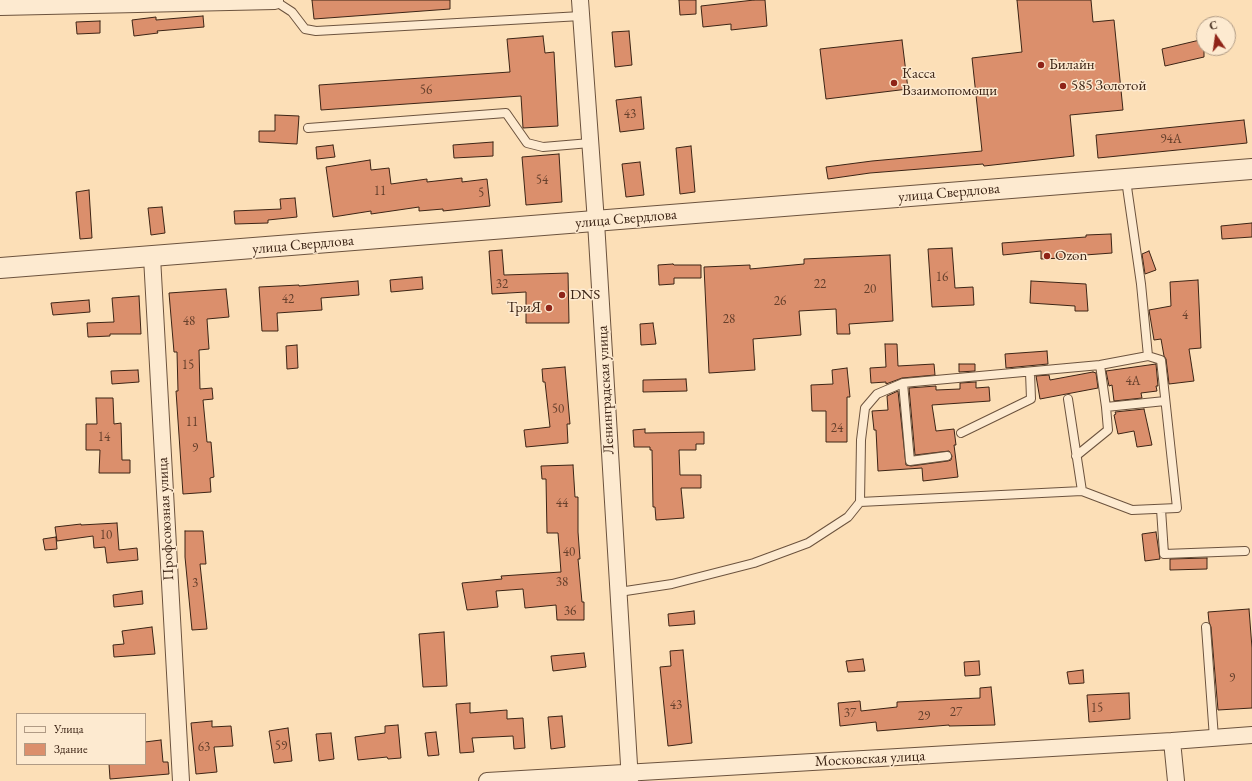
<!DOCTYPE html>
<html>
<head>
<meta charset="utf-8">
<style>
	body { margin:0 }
	#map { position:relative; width:1252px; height:781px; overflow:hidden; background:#fcdfb7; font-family:"EB Garamond",serif }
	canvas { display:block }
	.legend { position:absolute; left:16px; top:713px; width:130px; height:52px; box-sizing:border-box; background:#fdead0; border:1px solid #b09b85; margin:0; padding:5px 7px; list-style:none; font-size:12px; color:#3c2415 }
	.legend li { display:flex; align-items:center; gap:8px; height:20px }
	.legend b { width:20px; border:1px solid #b09b85 }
	.north { position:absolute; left:1196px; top:16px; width:40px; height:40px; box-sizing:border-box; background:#fdead0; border:1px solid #b09b85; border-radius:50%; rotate:347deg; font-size:11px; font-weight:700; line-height:16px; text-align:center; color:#3c2415 }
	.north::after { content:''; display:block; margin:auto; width:14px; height:18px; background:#8f2418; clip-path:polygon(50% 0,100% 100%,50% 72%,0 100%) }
</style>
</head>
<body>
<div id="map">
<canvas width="1252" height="781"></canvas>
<ul class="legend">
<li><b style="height:5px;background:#fdead0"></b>Улица</li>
<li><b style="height:11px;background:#db8f6c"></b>Здание</li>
</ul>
<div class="north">С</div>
</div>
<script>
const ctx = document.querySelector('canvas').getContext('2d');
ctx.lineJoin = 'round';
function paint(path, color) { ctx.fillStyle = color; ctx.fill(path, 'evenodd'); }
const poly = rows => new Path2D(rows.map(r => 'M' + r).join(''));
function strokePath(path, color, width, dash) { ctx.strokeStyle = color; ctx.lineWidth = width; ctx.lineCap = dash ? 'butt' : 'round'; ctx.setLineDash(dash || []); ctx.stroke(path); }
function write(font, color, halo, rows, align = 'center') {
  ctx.font = font + ' "EB Garamond",serif'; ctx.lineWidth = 3; ctx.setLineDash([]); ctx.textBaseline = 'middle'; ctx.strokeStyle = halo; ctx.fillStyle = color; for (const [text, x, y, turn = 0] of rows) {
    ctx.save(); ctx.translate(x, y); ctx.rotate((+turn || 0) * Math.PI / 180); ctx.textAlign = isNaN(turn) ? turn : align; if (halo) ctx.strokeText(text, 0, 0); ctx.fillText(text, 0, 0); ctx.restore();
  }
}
const building = poly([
	[312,0,450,0,450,9,314,19,312,0],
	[679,0,696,0,696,14,680,15,679,0],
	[754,0,765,0,767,26,731,30,731,24,703,27,701,6,754,0],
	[1017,0,1091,0,1093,22,1114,20,1123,110,1070,115,1074,156,984,166,983,164,870,173,828,179,826,167,872,161,982,151,972,58,1022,52,1017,0],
	[203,16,204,27,157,31,158,33,134,36,132,20,156,17,156,20,203,16],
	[100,21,100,33,77,34,76,22,100,21],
	[629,31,632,65,615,67,612,32,629,31],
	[543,36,545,53,554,52,558,126,523,128,521,96,321,110,319,85,510,72,507,39,543,36],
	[1204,39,1204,57,1165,66,1162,49,1204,39],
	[902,40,908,89,826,99,820,49,902,40],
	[641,97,644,129,620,132,616,100,641,97],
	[275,115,299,116,297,144,259,142,259,131,275,131,275,115],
	[1244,120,1247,143,1098,158,1096,135,1244,120],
	[493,142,493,156,454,158,453,145,493,142],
	[333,145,335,157,317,159,316,147,333,145],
	[691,146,695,192,680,194,676,148,691,146],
	[559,154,562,202,526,205,522,157,559,154],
	[370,160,371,170,389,168,391,184,427,179,427,182,462,178,462,182,487,179,490,206,443,211,443,209,419,211,419,207,371,214,371,211,333,217,326,167,370,160],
	[640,162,644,195,626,197,622,164,640,162],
	[89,190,92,238,80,239,76,192,89,190],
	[295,198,297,217,268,220,268,223,235,224,234,211,281,209,280,199,295,198],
	[162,207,165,233,151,235,148,208,162,207],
	[1252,223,1252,237,1222,239,1221,226,1252,223],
	[1111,234,1112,253,1085,255,1085,257,1041,259,1041,251,1003,255,1002,243,1086,237,1086,235,1111,234],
	[952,248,955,288,973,287,974,305,932,307,928,249,952,248],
	[502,250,504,275,568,273,569,323,526,323,526,292,492,294,489,251,502,250],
	[1149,251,1156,270,1145,274,1142,254,1149,251],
	[890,255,893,321,849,324,850,334,837,334,836,309,799,311,801,335,753,339,755,370,709,373,704,267,750,265,750,269,804,264,804,259,890,255],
	[673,264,674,265,701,265,701,278,674,278,674,284,659,285,658,265,673,264],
	[422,277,423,289,391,292,390,280,422,277],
	[1198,280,1201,348,1189,349,1194,381,1169,384,1166,359,1164,356,1161,339,1154,340,1149,310,1171,306,1170,282,1198,280],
	[358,281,359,295,321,298,322,310,277,313,278,331,262,331,259,287,299,285,299,286,358,281],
	[1031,281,1086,284,1088,311,1075,311,1075,306,1030,303,1031,281],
	[226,289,229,317,207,319,209,349,199,350,200,389,212,388,213,399,203,400,207,442,211,442,214,477,210,478,211,492,183,494,176,391,178,391,177,352,174,352,169,293,226,289],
	[139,296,141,334,110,334,110,336,88,337,87,323,114,322,112,298,139,296],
	[89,300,90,312,53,315,51,303,89,300],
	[653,323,656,344,641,345,640,324,653,323],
	[885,344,897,344,898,366,934,364,935,375,902,378,886,384,886,382,871,383,870,368,886,367,885,344],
	[297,345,298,368,287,369,286,346,297,345],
	[1047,351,1048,364,1006,368,1005,354,1047,351],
	[959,364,975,364,975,371,959,372,959,364],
	[1156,364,1158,386,1156,386,1157,391,1141,393,1142,398,1114,401,1112,385,1109,386,1106,371,1156,364],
	[565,367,570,424,567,424,568,443,526,447,524,430,550,427,545,382,543,382,542,369,565,367],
	[847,368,850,397,847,397,847,442,826,442,826,411,812,411,811,385,833,384,832,370,847,368],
	[138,370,139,382,112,384,111,371,138,370],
	[1093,372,1096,373,1098,388,1040,399,1036,376,1049,375,1050,380,1093,372],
	[686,379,687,391,643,392,643,380,686,379],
	[976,382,976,388,989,387,990,401,932,405,936,431,954,429,956,445,954,445,958,477,923,481,922,468,878,471,876,430,874,430,872,411,888,410,887,396,898,391,906,465,911,466,948,461,951,460,952,456,949,451,915,455,909,388,936,386,936,390,960,389,960,383,976,382],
	[96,398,113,398,114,424,121,423,122,460,130,460,130,473,99,473,100,450,86,450,86,424,97,424,96,398],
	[1144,409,1152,445,1137,447,1134,431,1118,434,1114,415,1116,414,1115,412,1144,409],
	[645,429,645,433,704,432,704,444,696,444,696,450,679,450,680,475,701,475,701,488,681,488,684,518,656,520,655,507,653,507,652,450,650,450,650,447,634,447,633,430,645,429],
	[573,465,575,497,578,497,578,532,580,559,578,559,582,602,584,602,584,620,557,620,556,605,525,608,523,589,496,591,498,607,467,610,462,583,502,579,501,576,561,572,558,533,547,533,546,479,542,479,541,466,573,465],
	[117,523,119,550,137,548,138,560,107,563,105,547,94,548,93,536,57,541,55,527,81,524,81,525,117,523],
	[185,531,203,531,206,564,200,564,207,629,192,630,185,557,185,531],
	[1156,532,1160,559,1145,561,1142,534,1156,532],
	[56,537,57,549,45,550,43,539,56,537],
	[1207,558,1207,569,1170,570,1170,559,1207,558],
	[142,591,143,604,114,607,113,595,142,591],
	[1249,609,1252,648,1252,708,1218,710,1211,627,1209,622,1208,612,1249,609],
	[694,611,695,624,669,626,668,614,694,611],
	[152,627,155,654,114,657,113,645,124,644,122,631,152,627],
	[444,632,447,686,423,687,419,634,444,632],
	[683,650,692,743,668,746,660,667,671,666,670,651,683,650],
	[584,653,586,667,553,671,551,656,584,653],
	[863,659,865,671,848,672,846,661,863,659],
	[979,661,980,675,965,676,964,662,979,661],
	[1083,670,1084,683,1069,684,1067,672,1083,670],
	[991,687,995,725,949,726,949,725,877,731,876,722,840,726,838,703,860,701,861,711,897,707,897,702,980,698,980,688,991,687],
	[1129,693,1130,719,1089,722,1087,695,1129,693],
	[470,703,470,713,507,710,507,719,523,718,525,748,514,749,513,736,472,738,474,752,460,753,456,704,470,703],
	[562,716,565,747,551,749,548,717,562,716],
	[212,721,212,727,231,726,233,746,214,747,217,772,196,774,191,723,212,721],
	[398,725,401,758,388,759,387,757,358,760,355,737,385,733,385,726,398,725],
	[288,728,292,761,274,763,269,731,288,728],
	[436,732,439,755,428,756,425,733,436,732],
	[331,733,334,759,319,761,316,734,331,733],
	[161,740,163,762,168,762,169,774,110,779,109,764,145,764,145,742,161,740]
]);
paint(building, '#db8f6c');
strokePath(building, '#3c2415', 1);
const service = poly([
	[275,1,292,12,305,29,316,31,581,16],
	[308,128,506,113,527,143,543,147,590,143],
	[903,383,910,461,947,456],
	[1068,399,1082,491],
	[1106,407,1165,401],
	[961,433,1031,399,1030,372],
	[1076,456,1108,430,1106,407,1100,365],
	[860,502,1082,491,1132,510,1177,508,1161,360,1148,356],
	[1161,509,1164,554,1245,551],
	[619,592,672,584,754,563,808,543,848,517,860,502,861,440,865,408,877,394,903,383,1100,365,1148,356,1141,284,1126,180],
	[1206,627,1214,738]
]);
const minor = poly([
	[580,0,596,222,630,781],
	[0,7,275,1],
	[152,257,181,781],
	[1172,741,1176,781],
	[487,781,1172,741,1252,735]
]);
const tertiary = poly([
	[0,268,1252,169]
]);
strokePath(service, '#6c533e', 10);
strokePath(minor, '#6c533e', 18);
strokePath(tertiary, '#6c533e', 22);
strokePath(service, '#fdead0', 8);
strokePath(minor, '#fdead0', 16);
strokePath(tertiary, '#fdead0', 20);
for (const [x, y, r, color] of [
	[1041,65,4,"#8f2418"],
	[894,83,4,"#8f2418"],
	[1063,86,4,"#8f2418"],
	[1047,256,4,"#8f2418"],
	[562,295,4,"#8f2418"],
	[549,308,4,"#8f2418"]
]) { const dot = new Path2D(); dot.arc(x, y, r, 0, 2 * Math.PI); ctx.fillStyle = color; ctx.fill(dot); strokePath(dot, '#fdead0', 1.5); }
write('13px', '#643f2b', null, [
	["56",426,90],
	["43",630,114],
	["94А",1171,139],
	["54",542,180],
	["11",380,191],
	["5",481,193],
	["16",942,277],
	["32",502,284],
	["22",820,284],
	["20",870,289],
	["42",288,299],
	["26",780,301],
	["4",1185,315],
	["28",729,319],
	["48",189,321],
	["15",188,365],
	["4А",1133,381],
	["50",558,409],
	["11",192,422],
	["24",837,428],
	["14",104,437],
	["9",195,448],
	["44",562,503],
	["10",106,535],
	["40",569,552],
	["38",562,582],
	["3",195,583],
	["36",570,611],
	["9",1232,678],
	["43",676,705],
	["15",1097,708],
	["27",956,712],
	["37",850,713],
	["29",924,716],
	["59",281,746],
	["63",204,747]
]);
write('15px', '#3c2415', '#fdead0', [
	["Билайн",1049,65],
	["Касса",902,74],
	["Взаимопомощи",902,91],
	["585 Золотой",1071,86],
	["Ozon",1055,256],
	["DNS",570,295],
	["ТриЯ",541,308,"right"]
], 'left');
write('15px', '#3c2415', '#fdead0', [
	["улица Свердлова",949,193,-5],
	["улица Свердлова",626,219,-5],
	["улица Свердлова",303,245,-5],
	["Ленинградская улица",606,390,-93],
	["Профсоюзная улица",166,519,-93],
	["Московская улица",870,759,-3]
]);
</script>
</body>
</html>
